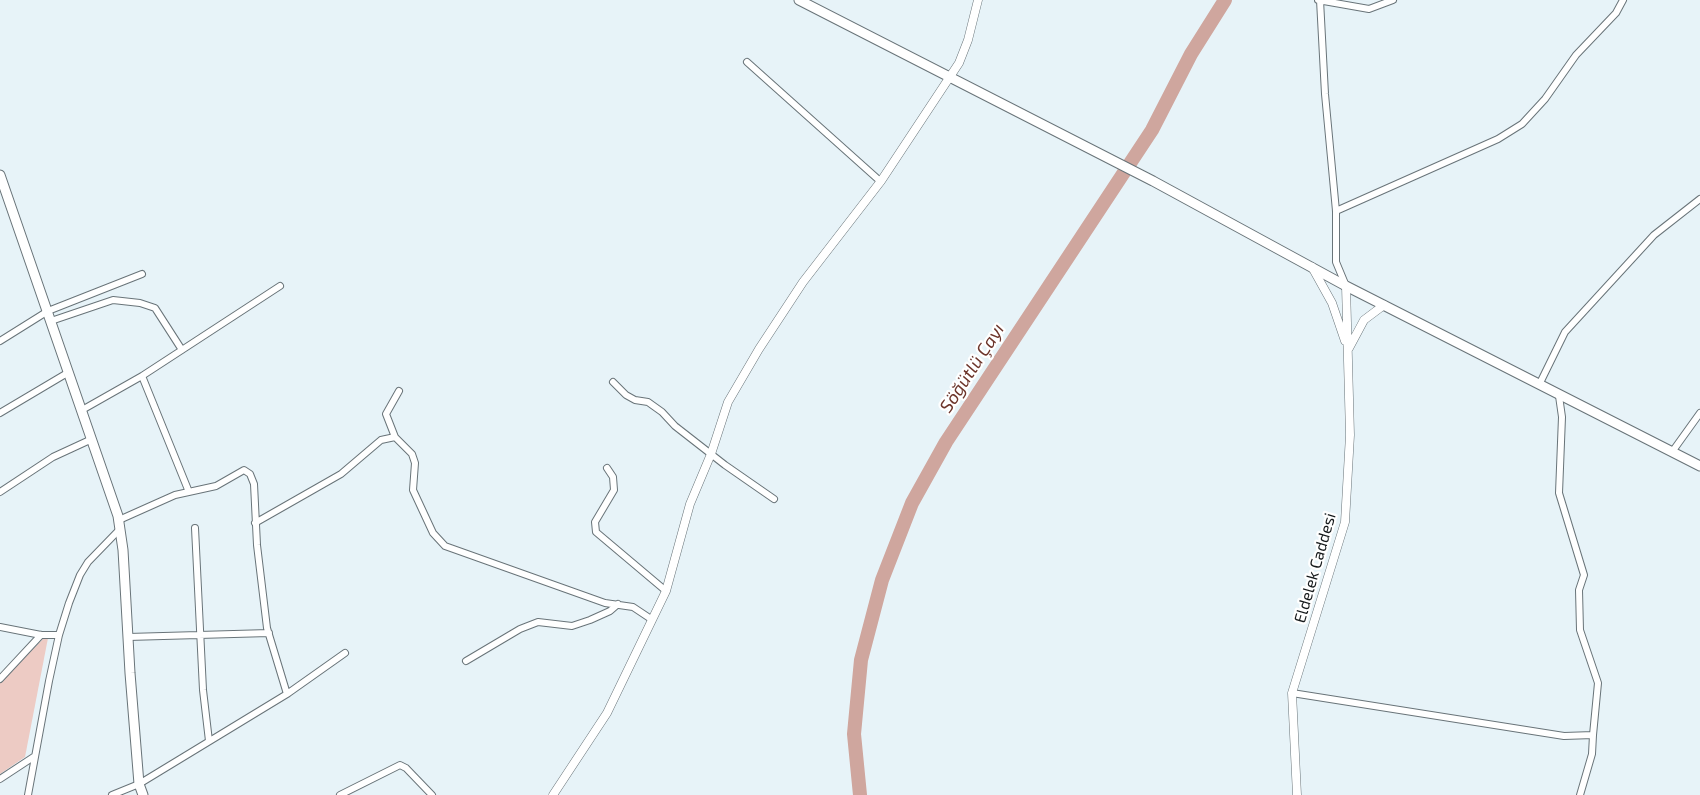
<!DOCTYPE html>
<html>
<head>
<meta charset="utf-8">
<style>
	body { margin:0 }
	canvas { display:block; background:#e7f3f8 }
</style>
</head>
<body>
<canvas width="1700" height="795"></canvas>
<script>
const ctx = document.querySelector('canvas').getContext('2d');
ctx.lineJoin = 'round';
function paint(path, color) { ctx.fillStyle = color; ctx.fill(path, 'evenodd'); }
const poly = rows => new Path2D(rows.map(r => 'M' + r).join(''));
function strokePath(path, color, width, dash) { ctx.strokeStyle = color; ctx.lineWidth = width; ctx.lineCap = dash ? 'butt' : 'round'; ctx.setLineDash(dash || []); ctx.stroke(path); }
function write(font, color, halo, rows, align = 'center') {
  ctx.font = font + ' "Exo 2",sans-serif'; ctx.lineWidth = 4.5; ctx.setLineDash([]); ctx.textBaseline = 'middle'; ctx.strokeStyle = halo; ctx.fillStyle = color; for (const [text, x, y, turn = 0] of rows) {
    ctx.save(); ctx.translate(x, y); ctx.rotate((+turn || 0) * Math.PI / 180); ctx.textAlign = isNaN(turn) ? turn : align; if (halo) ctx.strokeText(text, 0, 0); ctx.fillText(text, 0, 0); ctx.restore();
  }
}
paint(poly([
	[46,636,48,638,25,757,0,774,0,683]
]), '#edcbc4');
strokePath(poly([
	[860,795,854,734,861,660,882,580,912,503,946,442,1152,130,1191,54,1225,0]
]), '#cfa69e', 14);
const minor = poly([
	[1318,0,1369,9,1393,0],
	[1320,0,1325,94,1336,211,1336,262,1346,286],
	[747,62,880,181],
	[1336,211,1498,139,1522,124,1545,99,1576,55,1616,13,1623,0],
	[51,321,113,300,140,303,155,308,182,350],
	[0,341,48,311,142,274],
	[142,376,189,492],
	[613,382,626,395,635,400,648,402,662,412,675,426,725,465,774,499],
	[1539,385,1565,332,1654,235,1700,199],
	[399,391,386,414,395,437,412,454,415,463,413,490,433,533,445,546,605,603,633,607,651,619],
	[82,410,142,376,280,286],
	[0,413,69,372],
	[1672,452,1700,413],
	[607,468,613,477,614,490,595,522,596,532,666,591],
	[0,492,53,457,92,439],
	[119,520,175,495,216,486,244,470,250,474,254,484,257,545,267,628,287,694],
	[255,523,341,474,381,440,395,437],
	[195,528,203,690,209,741],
	[0,627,41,635,59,635],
	[128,637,269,633],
	[466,661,520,629,538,622,572,626,590,620,610,611,618,604],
	[0,679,41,635],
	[1292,693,1564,736,1593,735,1598,683,1580,630,1579,590,1584,575,1559,493,1562,417,1559,396],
	[0,779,35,756],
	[28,795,49,681,59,635,69,603,80,575,88,562,120,529],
	[112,795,139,784,287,694,345,653],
	[340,795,400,765,406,768,432,795],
	[1580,795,1592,754,1593,735]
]);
const tertiary = poly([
	[1312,267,1332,303,1345,341],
	[1349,348,1364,320,1384,305],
	[553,795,607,713,666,591,690,504,711,454,728,402,759,349,803,282,881,181,959,63,968,40,978,0],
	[1297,795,1292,693,1345,522,1350,435,1346,286]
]);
const secondary = poly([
	[799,0,1153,181,1346,286,1700,466],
	[0,175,118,516,123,550,130,673,139,784,143,795]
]);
strokePath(minor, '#697479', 8);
strokePath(tertiary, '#697479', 9);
strokePath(secondary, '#697479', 11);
strokePath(minor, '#fff', 6);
strokePath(tertiary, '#fff', 8);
strokePath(secondary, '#fff', 9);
write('16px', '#15191b', '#fff', [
	["Eldelek Caddesi",1315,568,-74]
]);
write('italic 18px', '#6c352b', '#fff', [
	["Söğütlü Çayı",972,368,-57]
]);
</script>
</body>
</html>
